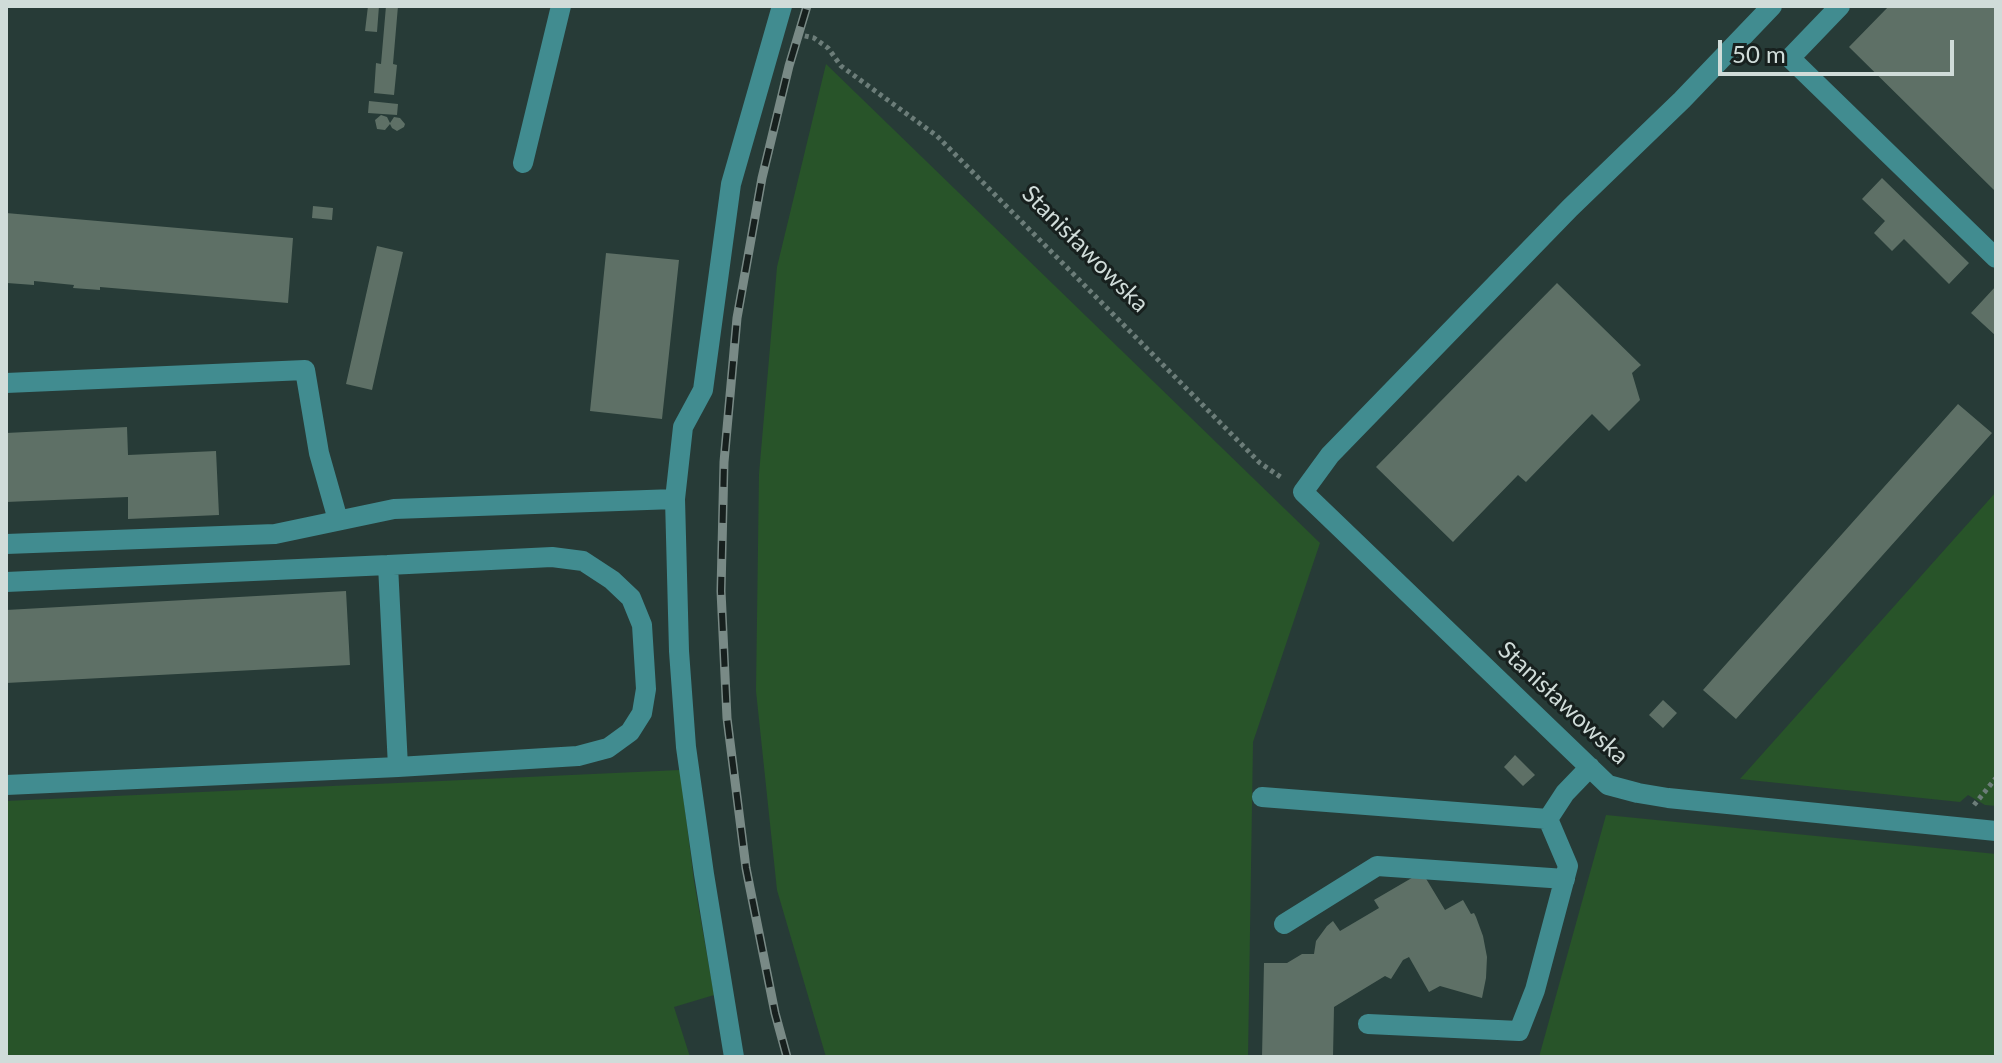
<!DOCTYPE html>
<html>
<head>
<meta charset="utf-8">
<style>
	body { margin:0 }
	#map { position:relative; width:2002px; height:1063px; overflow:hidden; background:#273b37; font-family:Lato,sans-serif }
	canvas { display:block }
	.frame { position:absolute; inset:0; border:8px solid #d0dcd9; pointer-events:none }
	.scale { position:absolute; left:1718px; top:40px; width:236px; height:36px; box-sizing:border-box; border:4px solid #d0dcd9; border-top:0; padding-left:10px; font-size:24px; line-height:28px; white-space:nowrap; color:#d0dcd9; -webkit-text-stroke:6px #17201e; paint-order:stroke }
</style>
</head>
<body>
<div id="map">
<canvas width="2002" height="1063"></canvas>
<div class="frame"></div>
<div class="scale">50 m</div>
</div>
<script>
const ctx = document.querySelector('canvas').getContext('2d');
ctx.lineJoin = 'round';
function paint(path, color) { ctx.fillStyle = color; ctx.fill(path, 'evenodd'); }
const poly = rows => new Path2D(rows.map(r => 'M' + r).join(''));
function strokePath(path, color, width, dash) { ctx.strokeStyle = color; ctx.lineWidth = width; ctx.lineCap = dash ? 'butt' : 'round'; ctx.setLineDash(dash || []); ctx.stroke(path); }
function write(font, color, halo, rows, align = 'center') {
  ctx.font = font + ' Lato,sans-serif'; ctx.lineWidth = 6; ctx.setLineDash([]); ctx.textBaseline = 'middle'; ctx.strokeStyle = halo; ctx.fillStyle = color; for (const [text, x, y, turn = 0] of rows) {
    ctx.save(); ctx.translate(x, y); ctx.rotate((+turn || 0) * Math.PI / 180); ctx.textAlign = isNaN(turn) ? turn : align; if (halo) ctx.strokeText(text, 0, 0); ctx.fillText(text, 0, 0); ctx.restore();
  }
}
paint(poly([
	[826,64,1320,543,1253,742,1248,1057,826,1057,777,890,756,691,759,474,777,267],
	[1996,492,1996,806,1985,805,1968,795,1960,802,1740,779],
	[680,770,694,881,714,995,674,1007,690,1057,6,1057,6,801],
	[1606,815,1996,854,1996,1057,1539,1057]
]), '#285429');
paint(poly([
	[368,6,379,6,377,32,365,31],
	[386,6,398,6,393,64,397,65,394,95,374,93,376,63,381,64],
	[1889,6,1996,6,1996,192,1849,47],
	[369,101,398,104,397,115,368,113],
	[381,115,387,117,390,123,394,117,400,118,405,124,404,127,397,131,392,128,390,124,385,130,377,129,375,120],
	[1882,178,1969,263,1949,284,1904,239,1892,251,1874,233,1885,221,1862,199],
	[313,206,333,208,332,220,312,218],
	[6,213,293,238,288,303,100,287,100,290,73,288,74,285,34,281,34,285,7,283],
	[377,246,403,252,372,390,346,384],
	[606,253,679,260,662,419,590,411],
	[1557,283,1641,365,1632,373,1640,400,1609,431,1592,414,1526,482,1518,475,1453,542,1376,467],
	[1996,286,1996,336,1971,313],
	[1958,404,1992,433,1736,719,1703,690],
	[127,427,128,455,216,451,219,515,128,519,128,497,6,502,6,433],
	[346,591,350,665,6,683,6,610],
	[1663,700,1677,713,1663,728,1649,715],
	[1515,755,1535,775,1523,786,1504,767],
	[1422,872,1445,910,1463,900,1471,914,1474,913,1476,917,1483,936,1487,957,1486,978,1482,998,1440,986,1429,992,1409,957,1403,960,1391,979,1385,976,1334,1007,1333,1057,1262,1057,1264,963,1287,963,1302,954,1314,954,1316,941,1327,926,1333,921,1340,931,1379,908,1374,900]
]), '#5e7066');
strokePath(poly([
	[797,34,814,38,828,48,841,66,937,136,1260,463,1282,478],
	[1974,805,1996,778]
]), '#6c7d79', 5, [4, 4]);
strokePath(poly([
	[1772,6,1682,100,1570,208,1330,455,1303,492,1608,785,1638,793,1668,798,1996,831],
	[1840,6,1790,58,1996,258],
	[523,163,561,6],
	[6,383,305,370,319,453,338,520],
	[6,544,275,534,394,509,675,499],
	[6,582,388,565,398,767],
	[6,785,398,767,578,756,608,748,630,732,642,713,646,689,642,625,631,598,612,580,583,561,552,557,388,565],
	[1262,797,1548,819],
	[1284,924,1377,866,1565,879],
	[1368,1024,1519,1031,1535,990,1568,866,1548,819,1565,793,1590,767],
	[734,1057,704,874,686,747,679,651,675,499,683,427,703,390,731,184,782,6]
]), '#418c90', 20);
const rail = poly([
	[787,1057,775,1013,746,868,727,718,721,591,724,462,737,318,762,178,789,66,807,6]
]);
strokePath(rail, '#798a86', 9);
strokePath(rail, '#17201e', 6, [18]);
write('24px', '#d0dcd9', '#17201e', [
	["Stanisławowska",1085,249,45],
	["Stanisławowska",1563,703,43]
]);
</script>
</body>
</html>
